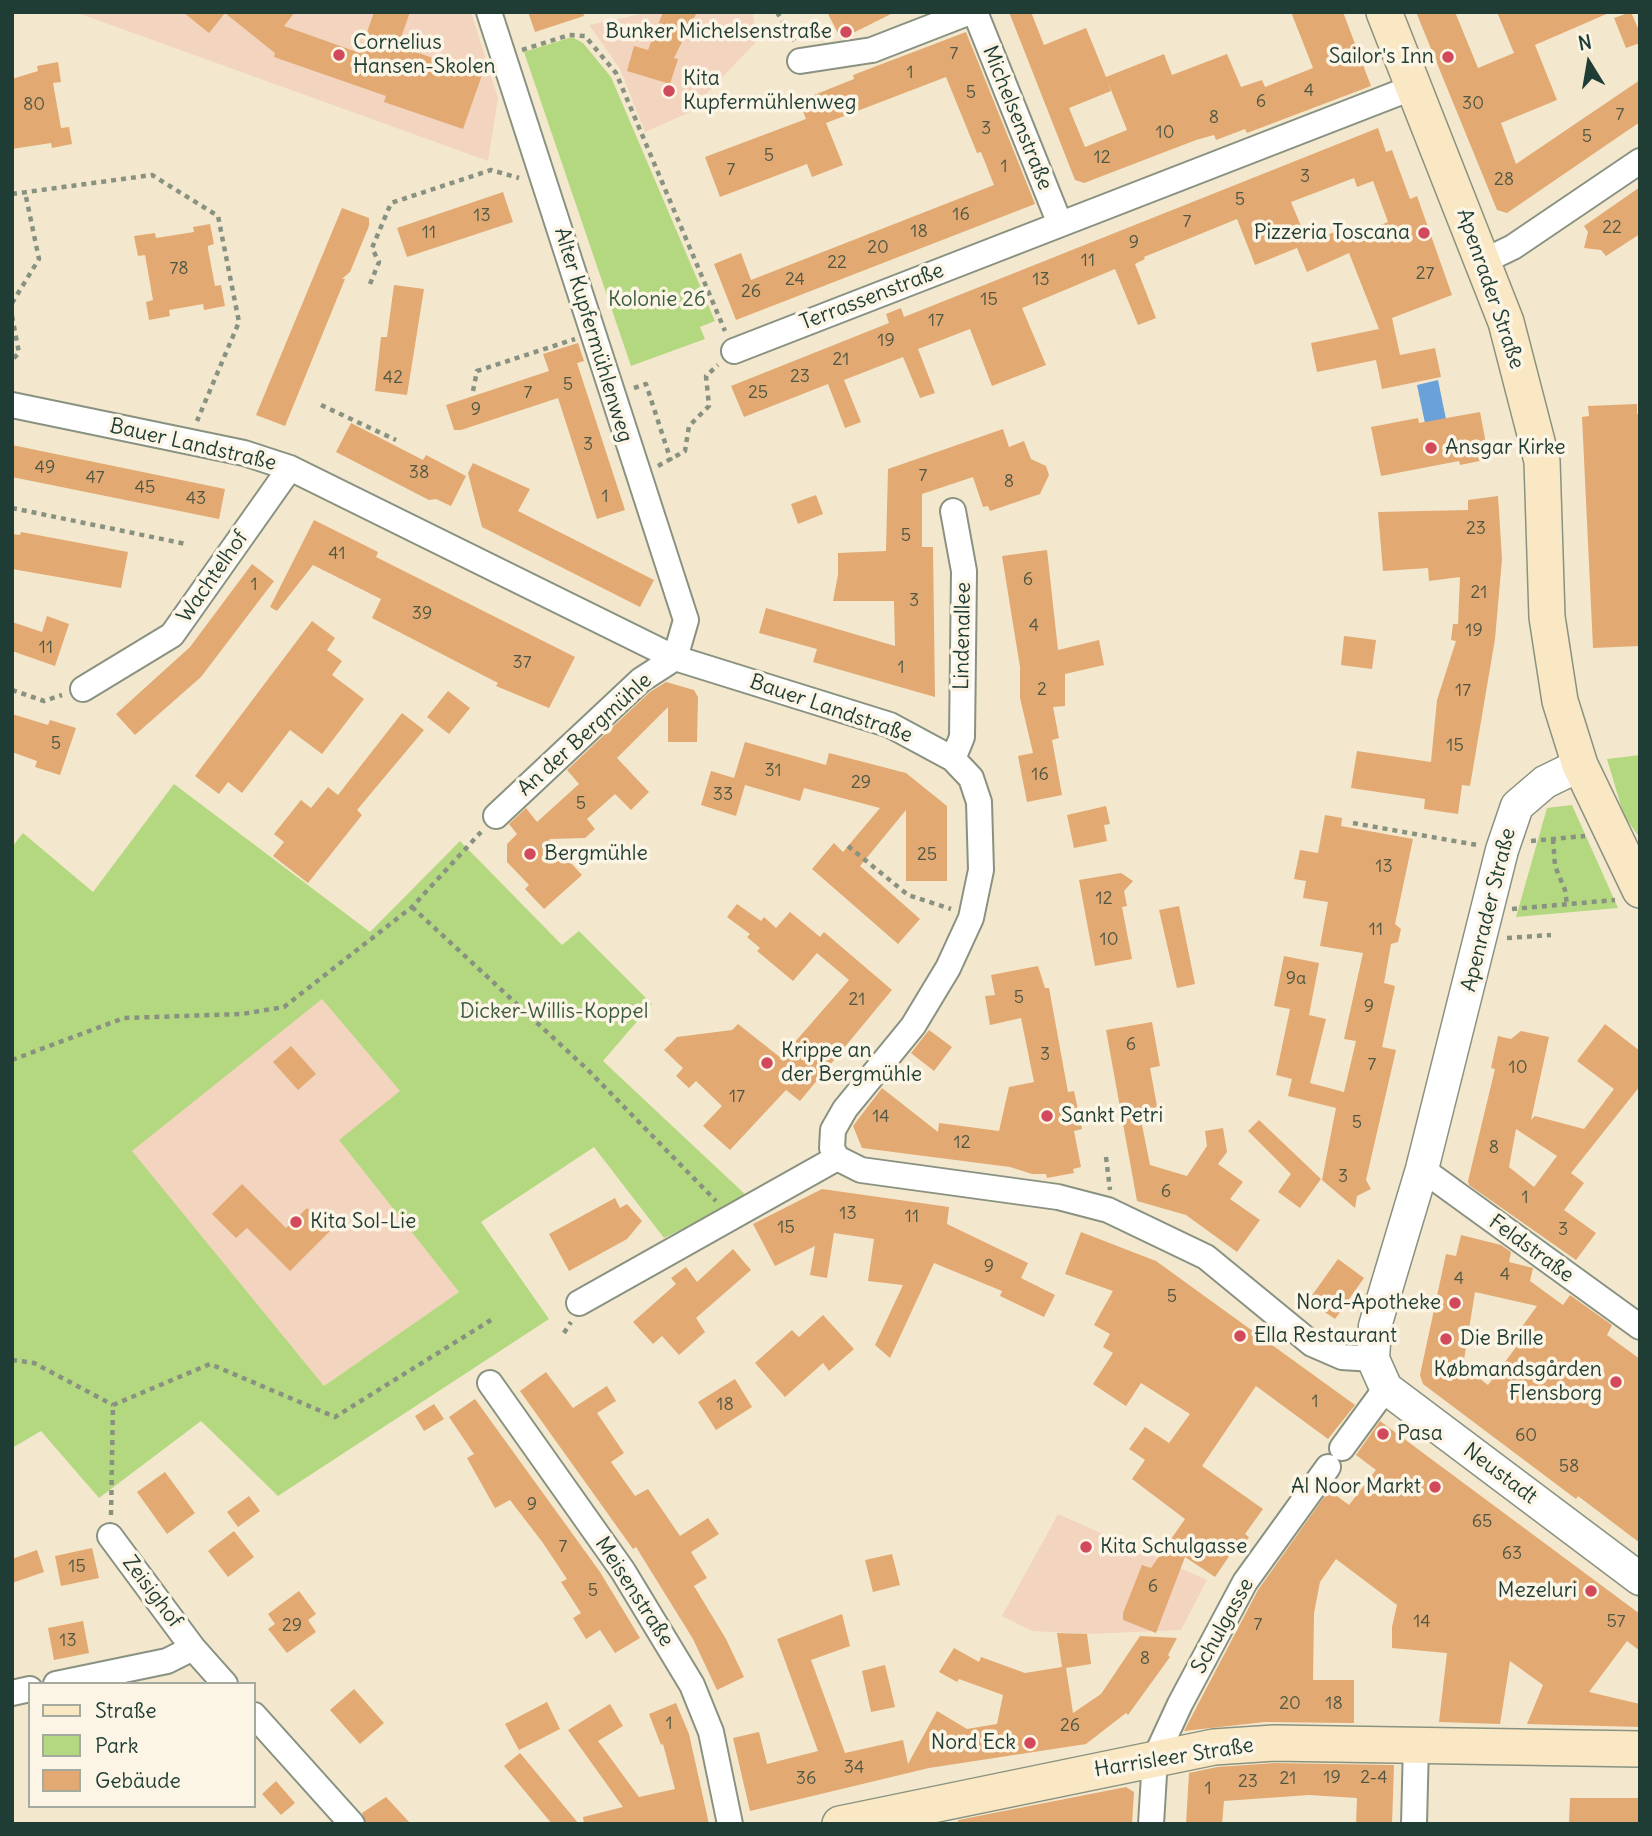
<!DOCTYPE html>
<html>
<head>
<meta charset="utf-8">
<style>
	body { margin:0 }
	#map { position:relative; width:1652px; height:1836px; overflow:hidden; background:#f3e8cd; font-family:Delius,sans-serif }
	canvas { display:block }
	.frame { position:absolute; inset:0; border:14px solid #1f3d34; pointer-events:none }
	.legend { position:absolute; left:28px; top:1682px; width:228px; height:126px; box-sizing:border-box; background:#fcf5e5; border:2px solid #a4ab9e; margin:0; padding:9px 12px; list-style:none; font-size:21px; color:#1f3d34 }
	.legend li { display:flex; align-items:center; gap:14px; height:35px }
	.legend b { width:35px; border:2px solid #a4ab9e }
	.north { position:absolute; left:1554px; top:28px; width:70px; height:70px; -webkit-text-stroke:5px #fcf5e5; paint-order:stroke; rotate:349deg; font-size:19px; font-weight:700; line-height:28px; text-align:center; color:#1f3d34 }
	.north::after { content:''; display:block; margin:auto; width:24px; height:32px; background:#1f3d34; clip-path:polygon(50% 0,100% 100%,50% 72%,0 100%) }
</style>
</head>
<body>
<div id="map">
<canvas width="1652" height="1836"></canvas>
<div class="frame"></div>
<ul class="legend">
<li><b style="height:9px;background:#fae7c3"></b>Straße</li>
<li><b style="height:19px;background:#b4d880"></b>Park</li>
<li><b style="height:19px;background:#e2a972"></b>Gebäude</li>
</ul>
<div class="north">N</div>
</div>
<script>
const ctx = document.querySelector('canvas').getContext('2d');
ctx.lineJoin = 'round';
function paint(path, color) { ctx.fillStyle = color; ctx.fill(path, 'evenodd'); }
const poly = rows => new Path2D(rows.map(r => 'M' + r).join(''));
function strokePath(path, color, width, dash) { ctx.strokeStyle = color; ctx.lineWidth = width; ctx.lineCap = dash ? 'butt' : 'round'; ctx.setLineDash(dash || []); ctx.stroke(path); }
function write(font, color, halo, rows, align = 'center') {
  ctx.font = font + ' Delius,sans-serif'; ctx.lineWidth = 7; ctx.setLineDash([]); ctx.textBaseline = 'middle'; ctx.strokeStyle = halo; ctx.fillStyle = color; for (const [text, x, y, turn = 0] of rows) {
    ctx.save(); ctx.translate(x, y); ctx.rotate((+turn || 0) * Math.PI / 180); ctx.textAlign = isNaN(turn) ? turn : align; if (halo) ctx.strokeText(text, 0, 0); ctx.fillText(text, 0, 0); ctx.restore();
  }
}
paint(poly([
	[75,12,471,12,498,98,488,161],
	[651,12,752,12,759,39,688,113,645,132,620,69,589,25],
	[322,998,401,1092,340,1141,459,1292,324,1386,131,1151],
	[1058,1514,1207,1580,1181,1630,1087,1634,1032,1631,1002,1616]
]), '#f3d4bf');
paint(poly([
	[572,37,583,43,611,77,715,321,700,327,705,339,631,366,524,52],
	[1640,755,1640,838,1624,816,1607,759],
	[174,784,370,932,460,841,562,945,579,931,652,1004,603,1061,748,1197,664,1238,594,1147,481,1222,549,1319,278,1496,201,1421,99,1498,41,1431,12,1448,12,847,23,833,93,892],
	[322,999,400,1091,339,1140,459,1292,324,1386,132,1151],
	[1572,805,1618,908,1516,917,1547,808]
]), '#b4d880');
paint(poly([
	[1438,380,1447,424,1426,428,1417,385]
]), '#6aa1d8');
paint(poly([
	[183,12,295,12,284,26,360,53,374,12,410,12,398,46,482,75,463,129,384,102,386,96,274,57,275,53,225,13,209,33],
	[528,12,583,12,584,16,535,32],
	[663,12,697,12,674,58,678,59,670,84,627,71,634,46,648,50],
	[827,12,895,12,841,39],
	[1009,12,1031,12,1044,45,1086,28,1106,77,1164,54,1172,75,1227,54,1241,87,1262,80,1265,87,1313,68,1291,12,1343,12,1371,86,1247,133,1245,129,1216,140,1214,135,1196,140,1084,183,1075,180],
	[1107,80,1127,130,1085,147,1069,108,1111,91],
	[1416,12,1455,12,1478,68,1514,53,1497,12,1611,12,1535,45,1557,100,1501,123,1516,164,1640,80,1640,122,1507,213,1497,210],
	[1631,12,1640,33,1640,43,1626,48,1614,18],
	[966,32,1035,204,736,320,714,264,741,253,751,280,994,185,981,152,977,153,946,77,826,123,843,165,812,177,807,164,720,197,705,157,806,119,799,101,854,79,853,75],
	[58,62,61,82,53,83,61,128,69,127,72,144,52,148,51,143,12,149,12,79,38,71,37,66],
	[1378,128,1386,152,1392,150,1410,199,1417,196,1452,295,1392,318,1400,355,1435,348,1441,377,1382,389,1376,360,1317,372,1311,343,1379,329,1349,253,1307,272,1297,248,1255,265,1237,219,1144,257,1145,259,1135,264,1156,318,1138,325,1115,269,1022,308,1046,365,992,386,970,329,918,349,935,393,920,398,903,357,844,380,861,422,845,428,828,384,744,417,731,386,889,323,886,314,901,308,904,317],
	[1354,178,1357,187,1373,181,1388,222,1347,238,1344,228,1308,243,1291,202],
	[1640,187,1640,234,1606,256,1601,250,1584,248,1588,232,1584,226],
	[503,192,513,222,407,257,397,228],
	[342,208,369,218,369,226,350,272,342,279,345,279,285,426,256,415],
	[210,224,214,244,208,246,208,249,215,286,221,285,225,306,204,310,203,304,169,310,170,316,149,320,146,302,153,300,145,255,138,256,134,236,155,233,156,238,194,232,193,227],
	[394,285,424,289,407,395,375,391,381,337,387,337],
	[578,343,584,361,577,363,625,510,597,519,558,398,461,430,454,430,446,405,549,371,543,354],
	[1637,404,1637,414,1640,414,1640,646,1593,648,1582,417,1589,416,1588,406],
	[1480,412,1489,459,1460,465,1459,461,1381,476,1371,427,1418,418,1419,423],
	[351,423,423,460,426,455,466,476,451,506,436,499,429,500,336,452],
	[1003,429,1009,447,1024,441,1031,459,1046,466,1049,475,1040,494,990,511,988,506,983,507,973,477,922,494,922,547,933,547,935,697,813,662,817,649,759,633,766,608,895,646,894,601,833,601,838,575,838,553,886,551,888,469],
	[12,445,225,489,219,519,12,477],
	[473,463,530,489,518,511,654,580,640,607,482,527,468,473],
	[816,495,823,514,798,524,791,504],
	[1498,496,1502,559,1495,639,1470,786,1462,785,1458,814,1424,809,1425,799,1351,788,1357,751,1431,762,1437,700,1456,641,1451,640,1453,624,1458,624,1460,577,1429,581,1428,568,1383,571,1378,512,1468,510,1468,500],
	[314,520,378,552,376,557,575,657,549,708,496,686,498,683,372,618,381,599,313,565,277,611,270,607],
	[21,532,128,552,121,588,12,569,12,534,20,535],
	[1047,550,1058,650,1099,640,1104,665,1065,674,1065,706,1053,707,1059,738,1052,740,1062,795,1027,802,1018,756,1033,753,1020,698,1020,667,1002,556],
	[252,564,274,581,201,677,135,735,116,714,190,647],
	[47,616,69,624,55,666,12,651,12,622,42,632],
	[312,621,335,638,327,650,342,661,332,675,364,699,322,754,290,730,242,793,228,782,219,794,195,776],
	[1344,636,1376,640,1372,669,1341,665],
	[666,682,694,690,698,697,697,742,668,742,668,707,617,758,649,792,631,810,615,794,587,819,595,829,585,838,549,839,582,875,544,909,525,889,529,885,507,862,507,844,517,834,509,824,526,808,537,822,579,784,567,770,650,692],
	[448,691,470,708,449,734,427,717],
	[402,713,424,730,357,810,362,815,308,883,273,856,284,842,274,834,301,800,311,808,328,787,338,795],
	[12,714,48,725,50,720,76,728,60,775,35,767,37,761,12,752],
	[745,742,826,765,829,753,906,773,947,806,947,881,906,881,906,810,860,866,920,919,898,944,812,869,834,843,843,852,880,808,804,788,800,801,745,785,736,816,701,805,711,771,734,778],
	[1106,806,1110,824,1104,825,1107,841,1074,848,1067,815],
	[1325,815,1342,818,1341,826,1413,839,1395,924,1401,929,1398,942,1391,944,1384,983,1395,986,1382,1047,1396,1050,1366,1180,1371,1189,1357,1196,1355,1208,1322,1180,1336,1108,1288,1096,1292,1079,1276,1075,1290,1009,1274,1006,1284,956,1319,963,1309,1015,1326,1019,1310,1083,1344,1092,1356,1041,1344,1039,1363,953,1320,946,1328,902,1303,898,1306,881,1294,879,1300,850,1318,853],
	[1121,873,1133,881,1124,891,1127,906,1122,907,1132,959,1095,966,1079,880],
	[737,904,761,921,764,917,776,928,790,912,820,937,824,932,892,990,800,1101,786,1090,730,1150,703,1126,722,1106,696,1081,689,1088,676,1076,683,1068,664,1050,677,1037,732,1030,738,1024,781,1058,849,980,817,953,793,981,757,951,760,948,747,937,750,934,727,917],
	[1179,906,1195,984,1177,988,1159,910],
	[1038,966,1045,988,1049,988,1068,1092,1074,1091,1082,1129,1074,1131,1081,1167,1073,1169,1074,1173,1047,1178,1046,1174,1032,1174,1010,1167,862,1148,853,1126,882,1088,938,1132,939,1123,999,1131,1009,1087,1034,1082,1021,1018,990,1025,985,996,995,995,991,975],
	[1152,1022,1160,1066,1150,1068,1159,1117,1141,1120,1150,1165,1187,1176,1207,1146,1205,1131,1223,1128,1227,1152,1218,1164,1243,1182,1230,1199,1260,1220,1237,1252,1186,1215,1137,1201,1106,1030],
	[1605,1024,1640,1051,1640,1086,1571,1173,1584,1183,1564,1210,1596,1233,1576,1260,1469,1185,1468,1181,1495,1069,1491,1068,1498,1036,1511,1039,1521,1031,1549,1037,1531,1120,1535,1116,1584,1129,1614,1089,1577,1061],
	[1516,1129,1557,1156,1534,1187,1509,1167],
	[929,1030,952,1047,934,1071,911,1053],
	[291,1046,316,1074,298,1090,273,1062],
	[1259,1120,1321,1179,1300,1208,1278,1192,1291,1174,1248,1131],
	[242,1184,286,1228,307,1208,330,1231,290,1271,247,1228,236,1238,212,1214],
	[822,1189,949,1207,947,1224,1028,1263,1021,1278,1055,1295,1044,1317,1000,1296,1002,1291,934,1263,890,1358,875,1345,903,1285,868,1281,874,1239,834,1233,827,1278,810,1275,815,1246,775,1266,753,1224],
	[615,1198,620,1208,627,1204,642,1221,627,1239,569,1271,549,1234],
	[1081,1232,1156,1261,1355,1405,1328,1439,1256,1386,1202,1466,1263,1509,1245,1534,1249,1537,1236,1555,1232,1552,1215,1577,1185,1557,1156,1633,1123,1620,1123,1613,1142,1565,1151,1568,1185,1519,1132,1479,1145,1460,1129,1449,1145,1427,1169,1443,1190,1414,1141,1383,1126,1406,1093,1384,1113,1353,1103,1347,1110,1334,1094,1325,1113,1291,1065,1274],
	[1461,1235,1501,1245,1511,1252,1509,1262,1533,1268,1530,1281,1563,1305,1570,1295,1612,1325,1607,1335,1640,1359,1640,1543,1578,1496,1576,1499,1423,1384,1420,1375,1446,1254,1456,1256],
	[1475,1292,1537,1306,1513,1339,1519,1343,1488,1385,1463,1366],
	[733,1249,751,1270,696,1318,705,1332,679,1355,662,1336,653,1344,633,1322,676,1284,671,1278,686,1267,697,1282],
	[1338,1259,1364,1278,1335,1319,1308,1301],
	[823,1315,854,1349,829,1371,823,1363,785,1397,755,1363,792,1330,799,1337],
	[546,1372,573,1408,607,1386,616,1401,597,1413,624,1453,611,1462,635,1496,648,1489,680,1536,708,1518,719,1534,691,1552,707,1578,694,1586,726,1639,744,1677,717,1690,693,1639,636,1547,633,1549,520,1391],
	[735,1379,752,1407,716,1430,698,1402],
	[475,1399,600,1572,640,1638,615,1653,600,1630,586,1639,573,1618,581,1613,561,1582,567,1579,543,1543,510,1500,495,1508,467,1458,474,1454,449,1417],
	[434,1404,444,1419,424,1431,415,1416],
	[1380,1421,1640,1614,1640,1651,1627,1641,1589,1692,1640,1704,1640,1727,1527,1724,1543,1685,1510,1661,1500,1724,1439,1722,1447,1653,1392,1648,1392,1627,1397,1605,1336,1559,1320,1582,1314,1613,1313,1680,1354,1680,1354,1723,1265,1722,1184,1731,1258,1590,1329,1490,1349,1505,1376,1470,1356,1455],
	[165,1472,195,1513,167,1534,137,1492],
	[249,1496,260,1511,238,1527,227,1512],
	[234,1531,254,1557,228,1577,208,1551],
	[92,1548,99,1578,61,1586,55,1556],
	[37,1550,44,1572,12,1583,12,1559],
	[892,1554,900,1585,873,1592,865,1560],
	[299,1591,316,1614,308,1620,316,1632,287,1653,268,1629,275,1624,268,1614],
	[842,1614,850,1646,811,1660,845,1753,903,1740,908,1764,937,1711,967,1729,997,1724,1003,1695,959,1679,957,1682,939,1672,954,1648,979,1662,981,1657,1025,1673,1062,1667,1057,1633,1087,1634,1091,1664,1066,1668,1073,1713,1101,1694,1140,1636,1177,1638,1168,1655,1170,1657,1128,1715,1126,1713,1086,1744,929,1768,750,1811,733,1738,759,1732,767,1764,818,1751,777,1639],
	[83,1621,89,1653,54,1660,48,1628],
	[885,1665,895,1707,871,1712,862,1671],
	[354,1689,384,1723,360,1744,330,1710],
	[547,1702,560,1729,519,1750,505,1724],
	[676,1703,689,1734,709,1824,584,1824,583,1817,623,1807,568,1730,610,1704,623,1726,598,1741,639,1797,675,1789,663,1744,661,1745,649,1714],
	[520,1753,579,1824,552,1824,504,1766],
	[1275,1763,1394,1765,1392,1824,1356,1824,1357,1798,1309,1795,1224,1801,1222,1824,1186,1824,1189,1773,1217,1767],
	[276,1781,295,1803,281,1815,262,1794],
	[1126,1787,1134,1792,1132,1824,958,1824,958,1820],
	[386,1797,411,1824,366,1824,362,1813],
	[1570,1798,1639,1798,1639,1824,1569,1824]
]), '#e2a972');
const minor = poly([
	[489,12,686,620,675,658],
	[975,12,1060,224],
	[800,61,872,50,970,12],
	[1484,261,1513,247,1640,161],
	[734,351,1414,87],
	[12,405,244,453,290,468,675,658,890,725,953,759,971,778,979,802,981,870,971,918,948,968,913,1026,845,1109,833,1130,832,1148,837,1158,861,1170,1058,1197,1108,1210,1206,1257,1312,1344,1342,1357,1373,1359],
	[953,511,964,571,962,737,953,759],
	[83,689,172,635,290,468],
	[496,816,641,680,675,658],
	[1422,1169,1640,1327],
	[579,1303,837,1158],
	[490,1383,623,1571,692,1685,711,1732,730,1824],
	[1342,1448,1386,1388],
	[110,1536,193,1648],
	[56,1684,167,1661,193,1648,225,1684],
	[12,1693,30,1689],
	[254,1715,352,1824],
	[1151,1824,1155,1758,1180,1704,1245,1582,1328,1467],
	[1414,1824,1416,1744]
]);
const tertiary = poly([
	[1580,765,1545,782,1517,806,1502,850,1422,1169,1375,1326,1373,1359,1386,1388,1640,1579]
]);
const secondary = poly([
	[1384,12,1506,322,1542,461,1547,617,1560,701,1580,765,1640,890],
	[840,1824,1214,1747,1274,1743,1640,1749]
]);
strokePath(minor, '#899280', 28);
strokePath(tertiary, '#899280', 35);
strokePath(secondary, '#899280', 38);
strokePath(poly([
	[777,12,794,41],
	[522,50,569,35,585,36,616,73,725,331],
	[12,194,152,175,218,216,239,322,197,421],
	[370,284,379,262,372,248,391,203,491,170,519,178],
	[12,303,39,259,25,192],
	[12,316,19,353,12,360],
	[634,388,646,384,671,461],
	[473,391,477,371,575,339],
	[321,405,396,440],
	[658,466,685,451,689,426,709,406,706,376,718,365],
	[12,508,186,544],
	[12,690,44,701,62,695],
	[1353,823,1477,845],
	[1553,839,1555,866,1565,890,1567,905],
	[1531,841,1585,836],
	[848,846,908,895,951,909],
	[412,907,588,1070,716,1201],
	[1512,909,1615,900],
	[1507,938,1551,935],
	[12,1060,124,1018,242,1014,284,1007,412,907,481,832],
	[1106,1157,1110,1190],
	[564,1333,571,1322],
	[12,1360,34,1363,113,1405],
	[111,1515,113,1405,210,1364,335,1417,491,1320]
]), '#899280', 4.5, [5, 5]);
strokePath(minor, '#fff', 24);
strokePath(tertiary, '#fff', 32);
strokePath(secondary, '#fae7c3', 35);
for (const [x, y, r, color] of [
	[846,32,7,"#d1495b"],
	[339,55,7,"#d1495b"],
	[1448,57,7,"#d1495b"],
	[669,91,7,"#d1495b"],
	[1424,233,7,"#d1495b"],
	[1431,448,7,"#d1495b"],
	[530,854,7,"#d1495b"],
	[767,1063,7,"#d1495b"],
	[1047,1116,7,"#d1495b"],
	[296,1222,7,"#d1495b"],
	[1455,1303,7,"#d1495b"],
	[1240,1336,7,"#d1495b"],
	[1446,1339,7,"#d1495b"],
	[1616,1382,7,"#d1495b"],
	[1383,1434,7,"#d1495b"],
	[1435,1487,7,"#d1495b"],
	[1086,1547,7,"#d1495b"],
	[1591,1591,7,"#d1495b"],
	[1030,1743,7,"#d1495b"]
]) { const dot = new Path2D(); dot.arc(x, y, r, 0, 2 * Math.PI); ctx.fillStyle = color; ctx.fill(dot); strokePath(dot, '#fcf5e5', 2.5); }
write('18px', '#505844', null, [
	["7",954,54],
	["1",910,73],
	["4",1309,91],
	["5",971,93],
	["6",1261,102],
	["30",1473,104],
	["80",34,105],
	["7",1620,115],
	["8",1214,118],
	["3",986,129],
	["10",1165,133],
	["5",1587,137],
	["5",769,156],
	["12",1102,158],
	["1",1004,167],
	["7",731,170],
	["3",1305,177],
	["28",1504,180],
	["5",1240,200],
	["16",961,215],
	["13",482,216],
	["7",1187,222],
	["22",1612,228],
	["18",919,232],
	["11",429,233],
	["9",1134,243],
	["20",878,248],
	["11",1088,261],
	["22",837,263],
	["78",179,269],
	["27",1425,274],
	["24",795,280],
	["13",1041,280],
	["26",751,292],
	["15",989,300],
	["17",936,321],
	["19",886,341],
	["21",841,360],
	["23",800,377],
	["42",393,378],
	["5",568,385],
	["7",528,393],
	["25",758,393],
	["9",476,410],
	["3",588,445],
	["49",45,468],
	["38",419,473],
	["7",923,476],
	["47",95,478],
	["8",1009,482],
	["45",145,488],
	["1",605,497],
	["43",196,499],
	["23",1476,529],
	["5",906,536],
	["41",337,554],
	["6",1028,580],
	["1",254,585],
	["21",1479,593],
	["3",914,601],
	["39",422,614],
	["4",1034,626],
	["19",1474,631],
	["11",46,648],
	["37",522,663],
	["1",901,668],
	["2",1042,690],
	["17",1463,691],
	["5",56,744],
	["15",1455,746],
	["31",773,771],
	["16",1040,775],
	["29",861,783],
	["33",723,795],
	["5",581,804],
	["25",927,855],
	["13",1384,867],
	["12",1104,899],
	["11",1376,930],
	["10",1109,940],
	["9a",1296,979],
	["5",1019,998],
	["21",857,1000],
	["9",1369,1007],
	["6",1131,1045],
	["3",1045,1055],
	["7",1372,1065],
	["10",1518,1068],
	["17",737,1097],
	["14",881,1117],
	["5",1357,1123],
	["12",962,1143],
	["8",1494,1148],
	["3",1343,1177],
	["6",1166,1192],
	["1",1525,1198],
	["13",848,1214],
	["11",912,1217],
	["15",786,1228],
	["3",1563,1230],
	["9",989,1267],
	["4",1505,1275],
	["4",1459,1279],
	["5",1172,1297],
	["1",1315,1402],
	["18",725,1405],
	["60",1526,1436],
	["58",1569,1467],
	["9",532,1505],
	["65",1482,1522],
	["7",563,1547],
	["63",1512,1554],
	["15",77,1567],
	["6",1153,1587],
	["5",593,1591],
	["14",1422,1622],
	["57",1616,1622],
	["7",1258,1625],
	["29",292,1626],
	["13",68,1641],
	["8",1145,1659],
	["20",1290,1704],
	["18",1334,1704],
	["1",669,1724],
	["26",1070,1726],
	["34",854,1768],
	["19",1332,1778],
	["2-4",1374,1778],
	["36",806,1779],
	["21",1288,1779],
	["23",1248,1782],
	["1",1208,1789]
]);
write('21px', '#1f3d34', '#fcf5e5', [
	["Bunker Michelsenstraße",832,32,"right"],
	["Cornelius",353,43],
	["Hansen-Skolen",353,67],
	["Sailor's Inn",1434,57,"right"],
	["Kita",683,79],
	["Kupfermühlenweg",683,103],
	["Pizzeria Toscana",1410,233,"right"],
	["Ansgar Kirke",1445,448],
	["Bergmühle",544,854],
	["Krippe an",781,1051],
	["der Bergmühle",781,1075],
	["Sankt Petri",1061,1116],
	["Kita Sol-Lie",310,1222],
	["Nord-Apotheke",1441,1303,"right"],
	["Ella Restaurant",1254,1336],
	["Die Brille",1460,1339],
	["Købmandsgården",1602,1370,"right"],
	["Flensborg",1602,1394,"right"],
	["Pasa",1397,1434],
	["Al Noor Markt",1421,1487,"right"],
	["Kita Schulgasse",1100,1547],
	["Mezeluri",1577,1591,"right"],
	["Nord Eck",1016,1743,"right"]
], 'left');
write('21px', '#1f3d34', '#fcf5e5', [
	["Michelsenstraße",1017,118,68],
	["Apenrader Straße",1490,289,71],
	["Terrassenstraße",872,297,-21],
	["Alter Kupfermühlenweg",593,335,73],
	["Bauer Landstraße",193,445,13],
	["Wachtelhof",213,577,-55],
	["Lindenallee",963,636,-89],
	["Bauer Landstraße",831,709,19],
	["An der Bergmühle",585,735,-42],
	["Apenrader Straße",1489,910,-76],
	["Feldstraße",1531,1249,36],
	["Neustadt",1500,1474,37],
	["Zeisighof",152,1592,53],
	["Meisenstraße",634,1592,57],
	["Schulgasse",1223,1626,-61],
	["Harrisleer Straße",1174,1758,-9]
]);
write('21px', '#3d5c43', '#fcf5e5', [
	["Kolonie 26",657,300],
	["Dicker-Willis-Koppel",554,1012]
]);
</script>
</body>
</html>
